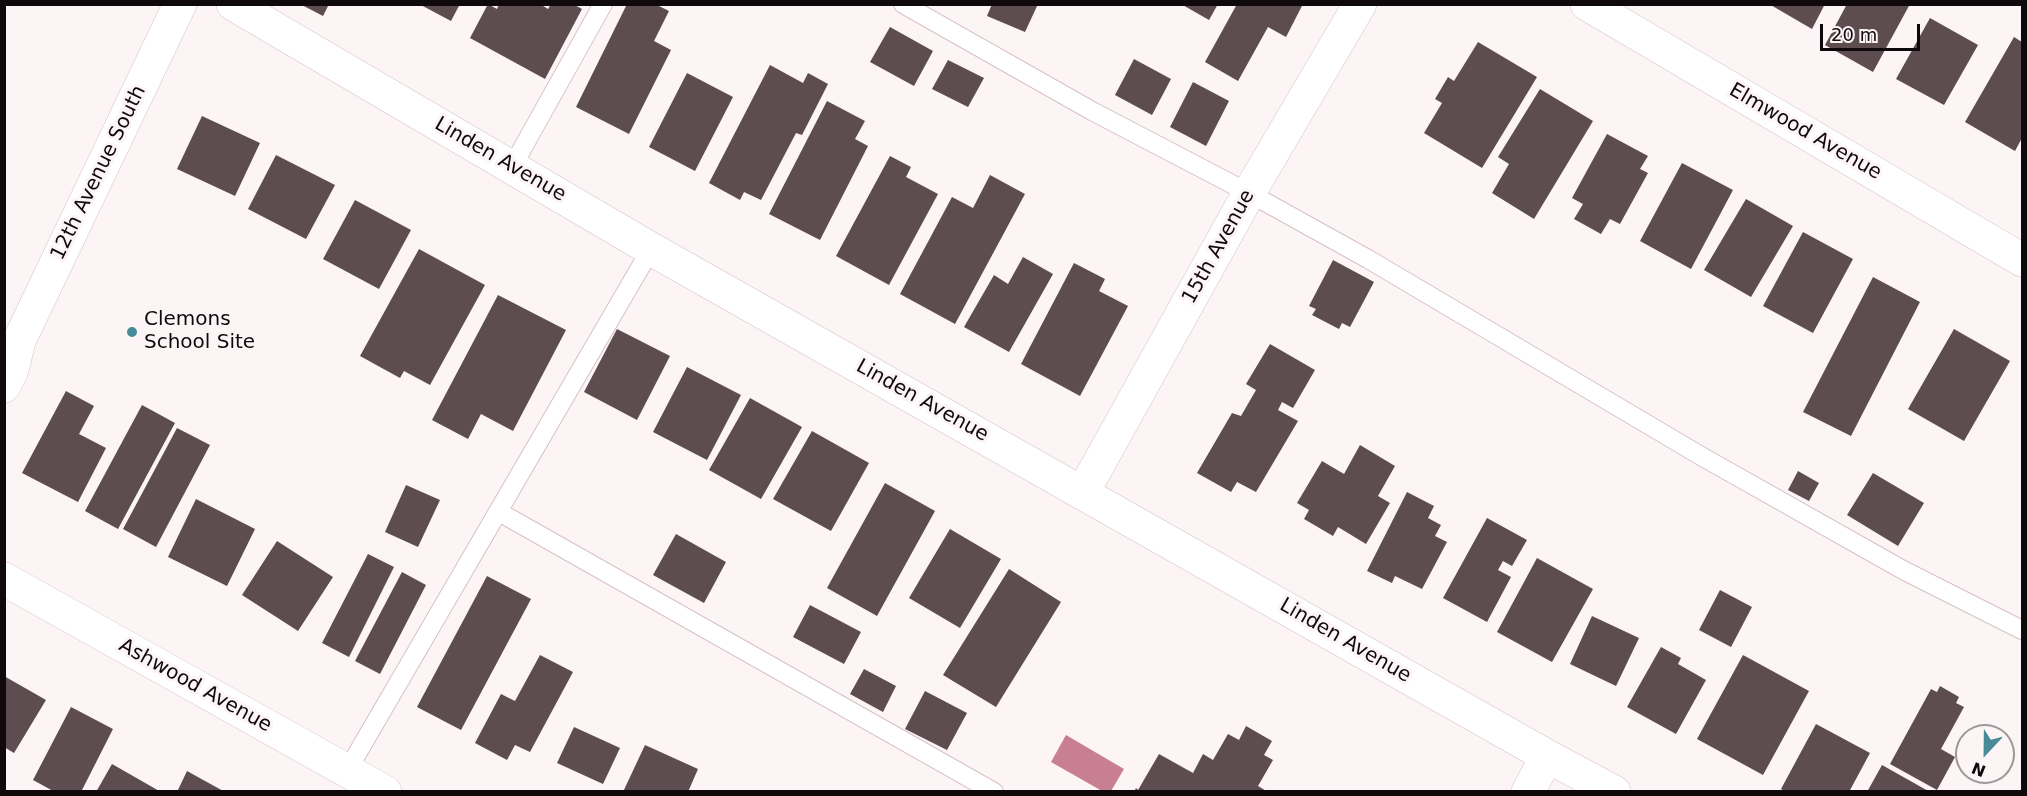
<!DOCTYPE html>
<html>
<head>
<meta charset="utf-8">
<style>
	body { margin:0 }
	#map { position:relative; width:2027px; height:796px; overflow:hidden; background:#fdf4f6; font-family:"DejaVu Sans",sans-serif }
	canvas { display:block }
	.frame { position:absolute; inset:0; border:6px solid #10090b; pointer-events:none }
	.north { position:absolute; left:1955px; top:724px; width:60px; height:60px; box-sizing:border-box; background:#fdf4f6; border:2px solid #9e9698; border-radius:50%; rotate:202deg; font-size:16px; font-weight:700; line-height:24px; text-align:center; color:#10090b }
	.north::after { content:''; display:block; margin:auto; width:21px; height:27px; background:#478b99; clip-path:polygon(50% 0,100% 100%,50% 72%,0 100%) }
	.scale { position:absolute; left:1820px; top:24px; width:100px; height:27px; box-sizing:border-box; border:3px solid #10090b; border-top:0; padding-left:8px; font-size:18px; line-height:21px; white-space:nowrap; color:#10090b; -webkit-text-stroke:4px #fdf4f6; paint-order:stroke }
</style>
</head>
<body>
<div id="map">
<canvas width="2027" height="796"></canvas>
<div class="frame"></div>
<div class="north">N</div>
<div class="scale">20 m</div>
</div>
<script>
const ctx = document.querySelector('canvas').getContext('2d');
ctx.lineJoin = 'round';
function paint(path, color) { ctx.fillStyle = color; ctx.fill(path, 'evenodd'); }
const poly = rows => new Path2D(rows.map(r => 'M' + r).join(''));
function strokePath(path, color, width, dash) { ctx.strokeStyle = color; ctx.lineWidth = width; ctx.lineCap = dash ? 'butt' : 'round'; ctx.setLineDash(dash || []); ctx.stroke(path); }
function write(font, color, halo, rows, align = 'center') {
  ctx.font = font + ' "DejaVu Sans",sans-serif'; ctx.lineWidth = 6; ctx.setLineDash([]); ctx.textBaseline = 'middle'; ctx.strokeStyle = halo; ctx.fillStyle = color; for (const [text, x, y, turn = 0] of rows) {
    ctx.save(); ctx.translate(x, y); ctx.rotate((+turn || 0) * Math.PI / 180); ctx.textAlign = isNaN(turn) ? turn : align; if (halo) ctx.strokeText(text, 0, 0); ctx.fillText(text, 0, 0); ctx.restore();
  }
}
paint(poly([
	[1066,735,1124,769,1111,791,1102,791,1051,762]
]), '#c87f92');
paint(poly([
	[300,4,329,4,323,16],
	[419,4,460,4,451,21],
	[488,4,497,9,499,4,540,4,548,9,551,4,573,4,582,9,545,79,470,38],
	[627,4,655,4,669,11,654,41,671,50,629,134,576,107],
	[992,4,1038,4,1025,32,987,16],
	[1181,4,1218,4,1209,20],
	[1237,4,1303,4,1286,37,1268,27,1238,81,1205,62],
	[1769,4,1825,4,1812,29],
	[1847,4,1910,4,1873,72,1825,45],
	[1930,18,1978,45,1944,105,1896,79],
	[890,27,933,51,914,86,870,62],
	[2014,37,2022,42,2022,138,2015,151,1965,122],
	[1478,42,1537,77,1482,168,1424,133,1442,103,1435,99,1448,77,1454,81],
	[1134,59,1171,79,1152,115,1115,95],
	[948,60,984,78,968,107,932,89],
	[770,65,803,83,808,73,828,84,802,135,796,133,761,200,744,192,740,200,709,183],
	[687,73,733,97,695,171,649,147],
	[1193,82,1229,101,1206,146,1170,127],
	[1540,89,1593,121,1534,219,1492,193,1509,164,1498,157],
	[827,101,865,121,855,139,868,146,820,240,769,214],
	[202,116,260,143,235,196,177,169],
	[1607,134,1648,156,1640,169,1648,173,1620,224,1610,219,1601,234,1574,219,1583,204,1572,198],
	[276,155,335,185,306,239,248,209],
	[890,156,911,167,906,177,938,194,889,285,836,256],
	[1682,163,1733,190,1691,269,1640,241],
	[990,175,1025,194,955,324,900,294,952,197,973,208],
	[1746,199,1793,226,1751,297,1704,270],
	[355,200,411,230,379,289,323,259],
	[1803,232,1853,259,1813,333,1763,306],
	[419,249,485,285,430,385,404,371,400,378,360,356],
	[1023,257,1053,274,1009,352,964,327,994,275,1008,284],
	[1333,260,1374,282,1350,327,1342,323,1339,329,1312,315,1316,309,1309,306],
	[1074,263,1105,279,1099,291,1128,306,1080,396,1021,364],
	[1873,277,1920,302,1851,436,1803,412],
	[498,295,566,330,513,431,481,414,468,439,432,420],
	[617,329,670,356,637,420,584,392],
	[1954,329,2010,361,1964,441,1908,409],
	[1270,344,1315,370,1293,408,1282,402,1278,410,1298,421,1256,492,1237,482,1231,492,1197,473,1232,413,1241,416,1256,390,1246,384],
	[687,367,741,395,707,460,653,432],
	[66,391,94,406,79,434,106,448,78,502,22,473],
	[750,398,802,427,761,499,709,470],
	[142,405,175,423,118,529,85,511],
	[177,428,210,445,156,547,123,529],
	[812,431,869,463,831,531,773,499],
	[1360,445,1395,466,1378,496,1390,503,1366,544,1338,527,1333,536,1304,519,1309,510,1297,503,1322,461,1344,474],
	[1798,471,1819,483,1809,501,1788,490],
	[1873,473,1924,503,1898,546,1847,515],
	[885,483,935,511,877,616,827,588],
	[406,485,440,500,418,547,385,532],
	[1407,492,1434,506,1428,518,1441,525,1435,536,1447,542,1422,589,1395,576,1392,583,1367,571],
	[196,499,255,529,227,586,168,557],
	[1487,518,1527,540,1512,566,1503,561,1498,570,1511,577,1487,622,1443,598],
	[950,529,1001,559,960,628,909,598],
	[676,534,726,562,704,603,653,575],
	[277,541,333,577,298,631,242,595],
	[368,554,394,567,349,657,322,643],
	[1537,558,1593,589,1552,662,1497,632],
	[1009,569,1061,602,996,707,943,675],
	[402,572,426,585,380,674,355,661],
	[487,576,531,599,461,730,417,707],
	[1720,590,1752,607,1731,647,1699,630],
	[810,605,861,632,844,664,793,637],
	[1592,616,1639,638,1616,686,1570,664],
	[1661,647,1681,658,1678,664,1706,680,1676,734,1627,707],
	[540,655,573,672,530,752,515,745,507,760,475,743,501,694,515,701],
	[1743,655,1809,691,1763,775,1697,739],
	[864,669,896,686,883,712,850,694],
	[4,676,46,700,14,753,4,747],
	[1940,686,1959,697,1956,703,1964,707,1941,749,1955,757,1937,790,1890,764,1931,689,1937,692],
	[925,691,967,713,947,750,905,729],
	[71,707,113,729,81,792,55,792,33,780],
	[1816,724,1870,753,1849,792,1786,792,1781,789],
	[1246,726,1272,741,1264,755,1273,760,1258,786,1268,792,1134,792,1136,788,1138,790,1159,754,1193,773,1203,754,1213,760,1228,734,1239,740],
	[574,727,620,748,603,784,557,763],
	[645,745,698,769,688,792,623,792],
	[112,764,161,792,96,792],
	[1882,765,1930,792,1867,792],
	[187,771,225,792,177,792]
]), '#5d4c50');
const lane = poly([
	[903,4,1092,111,1249,193,1368,259,1701,456,1903,570,2022,630],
	[512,167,603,4],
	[499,512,994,792],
	[347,771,651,249]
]);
const street = poly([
	[233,4,651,249,1547,756,1614,792],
	[1587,4,2022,260],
	[1083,492,1249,193,1360,4],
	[4,579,385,792],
	[1528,792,1547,756]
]);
const secondary = poly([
	[4,386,12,370,19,341,180,4]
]);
strokePath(lane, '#d6c1c6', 20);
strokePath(street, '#d6c1c6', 34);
strokePath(secondary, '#d6c1c6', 34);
strokePath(lane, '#fff', 18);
strokePath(street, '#fff', 33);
strokePath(secondary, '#fff', 33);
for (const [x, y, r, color] of [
	[132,332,6,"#478b99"]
]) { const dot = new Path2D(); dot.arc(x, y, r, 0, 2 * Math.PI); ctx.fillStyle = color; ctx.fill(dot); strokePath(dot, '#fdf4f6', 2); }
write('20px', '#10090b', '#fdf4f6', [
	["Elmwood Avenue",1805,132,30],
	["Linden Avenue",500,160,30],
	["12th Avenue South",99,173,-64],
	["15th Avenue",1219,247,-61],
	["Linden Avenue",922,401,29],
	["Linden Avenue",1345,641,30],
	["Ashwood Avenue",195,686,29]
]);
write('20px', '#10090b', '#fdf4f6', [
	["Clemons",144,320],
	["School Site",144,343]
], 'left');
</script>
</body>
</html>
